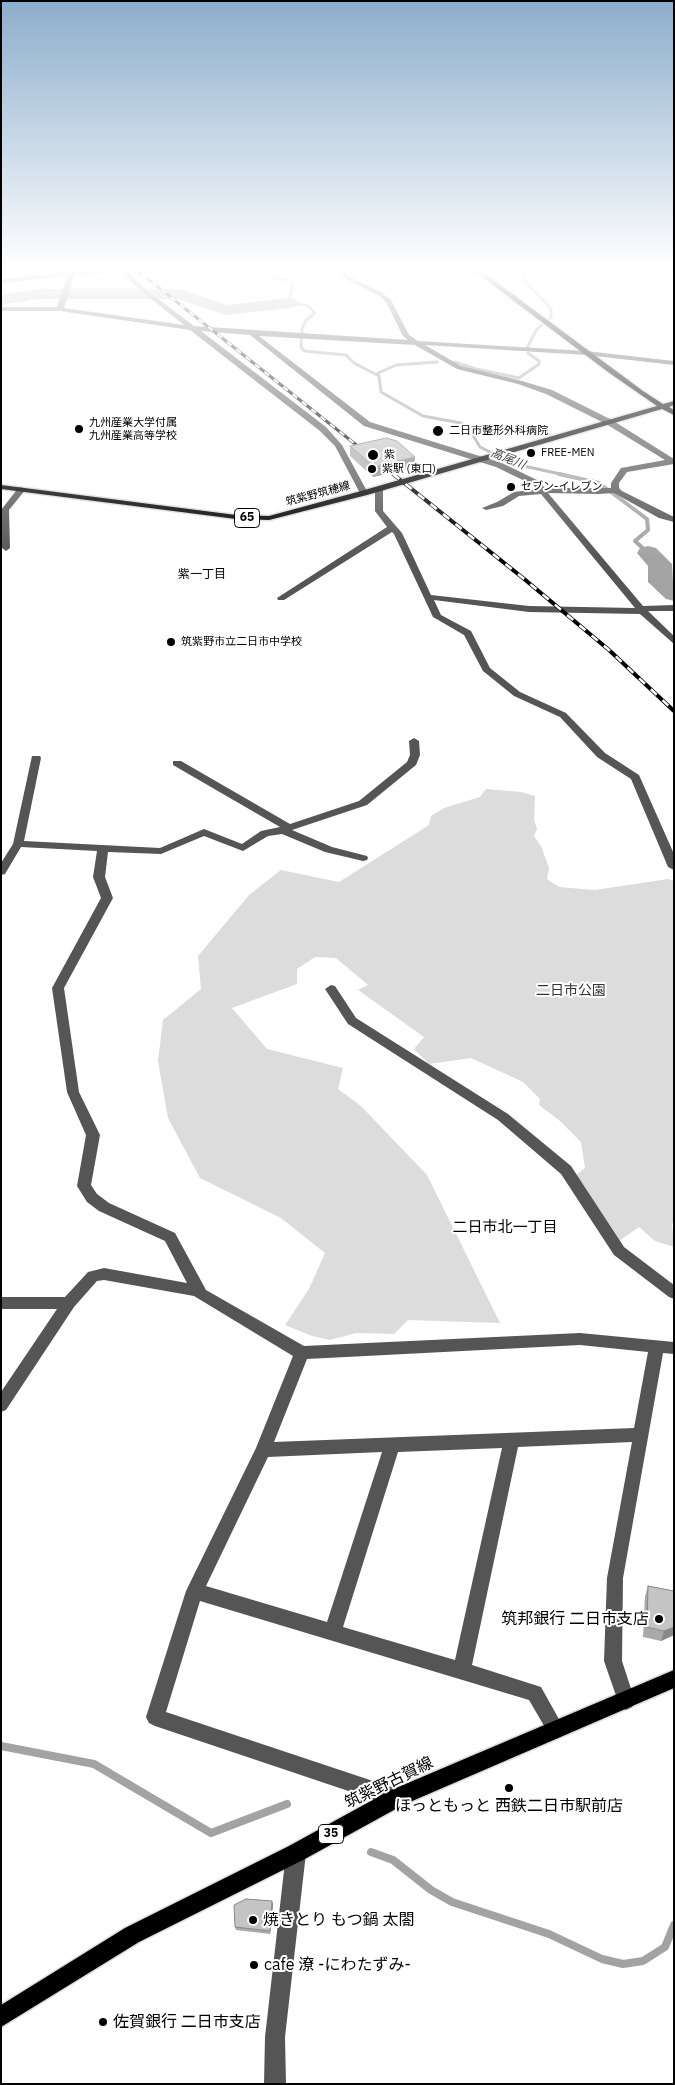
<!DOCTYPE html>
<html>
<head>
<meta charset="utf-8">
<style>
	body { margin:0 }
	#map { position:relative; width:675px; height:2085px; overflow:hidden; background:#fff; font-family:"IBM Plex Sans",sans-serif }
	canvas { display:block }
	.frame { position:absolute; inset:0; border:2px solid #000; pointer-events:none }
</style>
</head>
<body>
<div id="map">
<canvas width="675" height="2085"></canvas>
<div class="frame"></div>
</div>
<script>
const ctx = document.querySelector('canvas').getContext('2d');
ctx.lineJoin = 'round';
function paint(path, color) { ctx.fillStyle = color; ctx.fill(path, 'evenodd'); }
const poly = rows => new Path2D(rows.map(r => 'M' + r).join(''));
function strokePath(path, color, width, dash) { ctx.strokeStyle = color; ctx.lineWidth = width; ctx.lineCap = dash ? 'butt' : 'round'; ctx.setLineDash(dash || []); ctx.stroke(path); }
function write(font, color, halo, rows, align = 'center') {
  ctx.font = font + ' "IBM Plex Sans","Noto Sans JP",sans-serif'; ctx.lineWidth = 4; ctx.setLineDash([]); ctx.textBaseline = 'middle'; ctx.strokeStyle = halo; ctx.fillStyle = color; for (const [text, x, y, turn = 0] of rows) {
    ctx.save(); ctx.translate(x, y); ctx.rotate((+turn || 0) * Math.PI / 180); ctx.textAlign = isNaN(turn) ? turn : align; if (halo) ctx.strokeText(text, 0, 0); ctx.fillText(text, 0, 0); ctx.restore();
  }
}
paint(poly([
	[486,789,521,792,535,796,534,820,537,829,534,836,541,846,549,868,547,879,559,887,595,890,668,879,674,881,674,1221,672,1224,674,1247,655,1241,639,1227,619,1241,576,1175,585,1168,581,1142,560,1121,539,1105,540,1099,523,1082,471,1058,429,1064,414,1049,424,1037,358,990,368,985,336,958,315,957,297,969,297,984,232,1008,267,1049,343,1068,338,1089,361,1106,427,1175,500,1323,408,1320,394,1334,356,1333,330,1340,312,1336,285,1325,309,1289,325,1253,281,1218,200,1178,168,1118,158,1061,163,1020,201,989,198,956,249,895,281,870,339,882,429,825,431,816,444,808,480,797]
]), '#dcdcdc');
strokePath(poly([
	[278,267,267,275,293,282,289,303,307,305,315,313,306,320,302,329,301,347,304,351,346,355,354,363,379,376,381,392,423,416,461,423,468,427,480,447,504,459,519,465,565,475],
	[524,267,525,281,551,309,551,317,548,320],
	[527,348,537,329,542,325],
	[455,362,476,369,519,378,539,364,539,361,528,353],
	[376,374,396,365,437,362]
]), '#a3a3a3', 3);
strokePath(poly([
	[559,474,599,483,647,519,648,530,635,541,648,553]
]), '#a3a3a3', 4);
strokePath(poly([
	[1,1746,94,1764,211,1833,287,1804],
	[371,1852,393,1860,431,1890,452,1902,549,1934,602,1959,623,1964,643,1961,665,1947,674,1925]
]), '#a3a3a3', 8);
paint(poly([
	[111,288,180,289,227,305,289,298,295,299,298,303,295,307,289,308,226,315,178,299,37,299,1,305,1,295,37,289,111,288],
	[648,546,656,548,672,564,674,601,666,599,648,582,648,566,637,553,640,548,648,546]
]), '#a3a3a3');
const major = poly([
	[469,267,476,267,643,391,663,404,674,401,674,405,669,407,674,410,674,415,662,409,367,495,269,520,236,519,1,489,1,485,236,515,269,516,361,491,657,406,608,372,469,267],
	[674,1670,674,1688,403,1805,303,1860,139,1942,1,2027,1,2005,125,1928,289,1846,389,1791,674,1670]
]);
strokePath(major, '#dbdbdb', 3);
paint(poly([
	[1,267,28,267,1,271,1,267],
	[116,267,145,267,126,270,144,288,194,326,408,340,403,336,386,302,378,295,344,278,334,267,340,267,348,276,382,293,391,300,409,335,418,341,586,351,674,361,674,365,586,355,425,345,461,366,522,381,552,390,612,420,674,459,674,464,627,472,619,483,619,488,622,491,674,517,674,522,659,518,614,493,599,494,548,493,643,606,674,605,674,611,648,611,674,636,674,644,640,614,529,612,434,600,441,615,471,631,490,668,520,692,566,713,605,753,639,775,674,854,674,870,668,867,631,779,597,757,560,717,514,696,483,671,464,635,433,617,394,534,392,532,284,600,278,600,277,598,387,527,375,511,375,489,379,487,383,489,383,511,402,533,431,595,529,606,635,608,541,494,519,496,503,506,486,510,482,508,497,502,514,492,537,489,533,485,496,467,364,426,250,335,201,331,326,427,342,445,368,493,361,495,335,446,320,431,190,330,60,311,1,311,1,307,57,307,67,276,1,283,1,279,116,267],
	[120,271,140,290,184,325,64,308,74,276,120,271],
	[259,336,415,345,457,369,518,384,546,394,606,424,665,460,621,468,611,483,611,488,545,488,539,481,502,463,370,422,259,336],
	[19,487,26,489,9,510,10,548,6,551,2,548,1,510,19,487],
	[414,738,419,741,420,755,416,765,367,805,292,830,332,847,367,856,368,858,367,860,363,861,325,852,282,834,268,836,243,851,204,836,161,854,108,852,105,877,113,898,64,988,79,1092,100,1135,91,1185,97,1194,109,1203,175,1233,206,1290,304,1346,580,1333,674,1342,674,1354,663,1353,623,1578,622,1661,635,1701,632,1707,626,1710,620,1707,604,1661,607,1578,632,1442,518,1447,472,1665,541,1687,565,1730,562,1736,556,1739,550,1736,529,1700,200,1601,166,1712,403,1791,405,1798,403,1805,396,1807,155,1726,149,1723,146,1717,186,1591,256,1448,293,1356,194,1296,104,1280,97,1281,74,1307,6,1410,1,1412,1,1392,57,1309,1,1309,1,1297,65,1297,88,1272,104,1268,187,1283,165,1241,99,1211,87,1202,77,1186,86,1135,67,1092,52,988,101,898,93,877,97,851,21,847,5,874,1,875,1,863,13,844,32,756,40,756,41,758,24,841,160,848,204,829,242,844,261,831,280,827,173,765,173,761,181,761,290,824,359,801,407,762,410,755,409,741,414,738],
	[580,1345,648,1352,634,1428,274,1442,307,1359,580,1345],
	[502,1448,455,1660,343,1627,398,1452,502,1448],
	[382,1452,327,1622,206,1586,268,1457,382,1452],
	[331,985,335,986,356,1018,508,1114,571,1166,624,1247,674,1285,674,1299,669,1297,614,1255,561,1174,498,1120,348,1024,325,989,331,985],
	[296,1843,303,1846,306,1853,285,2037,286,2084,264,2084,265,2037,286,1853,289,1846,296,1843]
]), '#555');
paint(major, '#000');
const railFar1 = poly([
	[133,267,394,475]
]);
const rail = poly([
	[393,474,523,578,609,650,674,711]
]);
strokePath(railFar1, '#000', 3);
strokePath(rail, '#000', 4);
strokePath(railFar1, '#fff', 2, [6]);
strokePath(rail, '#fff', 2.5, [8]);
paint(poly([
	[350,446,415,467,373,477,350,456],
	[648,1586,674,1591,674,1635,661,1641,643,1637,645,1596],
	[272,1901,273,1905,270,1934,236,1930,235,1927]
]), '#a9a9a9');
paint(poly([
	[415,457,415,467,373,477,374,467],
	[674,1627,674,1635,661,1641,664,1631],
	[272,1901,273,1905,270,1934,270,1931]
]), '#898989');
const building = poly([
	[386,438,397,441,415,457,374,467,350,446,386,438],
	[648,1586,674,1591,674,1627,664,1631,647,1627,648,1586],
	[246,1899,272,1901,270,1931,235,1927,234,1905,246,1899]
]);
paint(building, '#c4c4c4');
strokePath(building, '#898989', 1);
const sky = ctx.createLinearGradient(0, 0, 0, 559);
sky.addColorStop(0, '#8cadcc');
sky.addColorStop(0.48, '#fff');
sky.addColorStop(1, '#ffffff00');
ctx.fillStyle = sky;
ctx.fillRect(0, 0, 675, 559);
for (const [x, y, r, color] of [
	[79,429,5,"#000"],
	[438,431,6,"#000"],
	[531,453,5,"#000"],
	[373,455,6,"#000"],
	[372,469,5,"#000"],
	[511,487,5,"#000"],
	[171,642,5,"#000"],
	[659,1619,5,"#000"],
	[509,1788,5,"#000"],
	[253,1920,5,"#000"],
	[254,1965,5,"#000"],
	[103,2022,5,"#000"]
]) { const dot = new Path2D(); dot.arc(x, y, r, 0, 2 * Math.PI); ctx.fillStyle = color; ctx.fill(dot); strokePath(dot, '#fff', 2); }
write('11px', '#000', '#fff', [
	["九州産業大学付属",89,423],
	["九州産業高等学校",89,436],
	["二日市整形外科病院",449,431],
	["FREE-MEN",541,453],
	["紫",384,455],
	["紫駅 (東口)",382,469],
	["セブン-イレブン",521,487],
	["筑紫野市立二日市中学校",181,642]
], 'left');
write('11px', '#000', '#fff', [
	["筑紫野筑穂線",318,494,-15]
]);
write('italic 12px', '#444', '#fff', [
	["高尾川",508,459,22]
]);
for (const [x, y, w] of [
	[247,518,25],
	[331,1834,25]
]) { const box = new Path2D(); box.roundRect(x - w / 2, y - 9.5, w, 19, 4); ctx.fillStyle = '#fff'; ctx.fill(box); strokePath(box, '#000', 1); }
write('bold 12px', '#000', null, [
	["65",247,518],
	["35",331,1834]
]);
write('12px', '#000', '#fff', [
	["紫一丁目",202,575]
]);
write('14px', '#333', '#fff', [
	["二日市公園",571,991]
]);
write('15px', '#000', '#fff', [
	["二日市北一丁目",505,1228]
]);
write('16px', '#000', '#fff', [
	["筑邦銀行 二日市支店",649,1619,"right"],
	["ほっともっと 西鉄二日市駅前店",509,1806,"center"],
	["焼きとり もつ鍋 太閤",263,1920],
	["cafe 潦 -にわたずみ-",264,1965],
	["佐賀銀行 二日市支店",113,2022]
], 'left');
write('16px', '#000', '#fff', [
	["筑紫野古賀線",389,1783,-26]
]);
</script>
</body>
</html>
